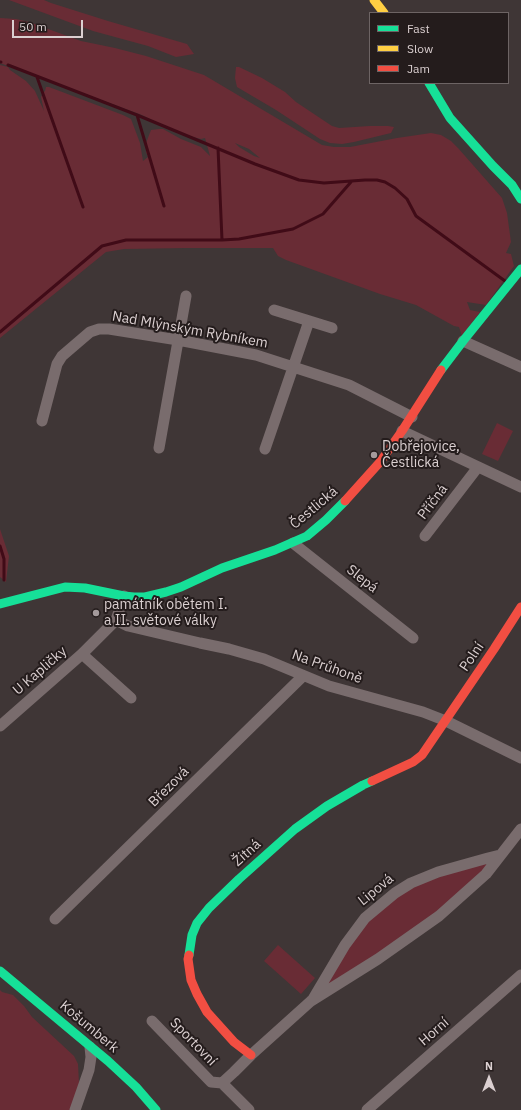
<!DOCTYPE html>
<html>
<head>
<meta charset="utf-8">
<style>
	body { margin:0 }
	#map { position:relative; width:521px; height:1110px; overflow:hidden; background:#3f3636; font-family:"IBM Plex Sans",sans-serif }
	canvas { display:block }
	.legend { position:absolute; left:369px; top:12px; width:140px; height:72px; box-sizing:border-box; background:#241c1c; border:1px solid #6d6464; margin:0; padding:5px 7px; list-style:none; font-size:12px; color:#dbd0d1 }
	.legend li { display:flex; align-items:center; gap:8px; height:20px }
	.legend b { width:20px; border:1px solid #6d6464 }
	.north { position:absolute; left:469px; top:1058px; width:40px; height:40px; -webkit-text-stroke:3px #241c1c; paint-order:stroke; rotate:0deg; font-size:11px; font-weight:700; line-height:16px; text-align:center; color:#dbd0d1 }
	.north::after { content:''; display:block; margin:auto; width:14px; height:18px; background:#dbd0d1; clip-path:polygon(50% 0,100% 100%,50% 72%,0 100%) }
	.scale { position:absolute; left:12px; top:20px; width:71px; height:18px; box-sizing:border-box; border:2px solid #dbd0d1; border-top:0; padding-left:5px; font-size:12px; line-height:14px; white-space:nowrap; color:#dbd0d1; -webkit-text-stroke:3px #241c1c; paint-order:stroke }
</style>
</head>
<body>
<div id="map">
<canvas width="521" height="1110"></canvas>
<ul class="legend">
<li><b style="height:5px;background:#16e098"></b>Fast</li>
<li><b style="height:5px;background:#ffcf43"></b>Slow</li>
<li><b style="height:5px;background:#f24e42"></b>Jam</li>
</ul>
<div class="north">N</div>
<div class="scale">50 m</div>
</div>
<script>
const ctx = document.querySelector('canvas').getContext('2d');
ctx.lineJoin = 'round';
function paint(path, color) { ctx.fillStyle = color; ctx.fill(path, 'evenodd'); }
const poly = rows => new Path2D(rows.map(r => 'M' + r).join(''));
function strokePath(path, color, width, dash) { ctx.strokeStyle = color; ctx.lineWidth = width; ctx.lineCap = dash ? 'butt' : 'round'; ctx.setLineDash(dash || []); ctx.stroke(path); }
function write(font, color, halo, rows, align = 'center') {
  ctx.font = font + ' "IBM Plex Sans",sans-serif'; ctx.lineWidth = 4; ctx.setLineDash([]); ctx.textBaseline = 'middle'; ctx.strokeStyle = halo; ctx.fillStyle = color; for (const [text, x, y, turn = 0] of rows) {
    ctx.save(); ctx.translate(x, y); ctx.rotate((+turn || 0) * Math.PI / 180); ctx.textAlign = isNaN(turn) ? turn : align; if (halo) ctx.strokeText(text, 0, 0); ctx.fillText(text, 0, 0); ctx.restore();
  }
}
paint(poly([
	[9,0,44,0,51,3,108,21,187,44,194,54,176,57,148,46,93,31],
	[0,18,16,19,29,22,81,41,115,48,146,56,204,75,322,145,334,147,350,147,397,138,431,133,441,135,451,141,458,148,502,198,507,213,511,242,506,253,511,254,514,266,486,305,467,302,470,310,480,312,462,336,459,327,454,326,416,305,380,294,286,260,278,256,273,248,185,248,124,249,106,252,0,338,0,65,8,67,10,70,26,81,35,91,44,111,41,97,44,92,45,91,46,87,49,87,123,115,131,119,140,143,143,161,148,157,146,152,146,143,151,130,159,129,163,129,181,139,201,147,210,156,205,138,201,139,185,135,160,124,142,115,0,63],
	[235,143,249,149,260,158,254,156,239,147],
	[236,67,239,67,262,78,285,92,296,102,332,126,339,128,370,126,388,126,394,127,391,133,354,142,342,144,330,143,320,139,276,110,237,87,235,78],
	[497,423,513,431,498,461,482,454],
	[0,529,9,556,6,582,0,577],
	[500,855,439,916,311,1001,345,945,395,893],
	[278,945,315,978,301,994,264,961],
	[0,990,2,992,13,995,24,1006,32,1017,74,1056,78,1064,79,1083,75,1110,0,1110]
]), '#692c35');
strokePath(poly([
	[0,62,1,62],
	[8,65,137,115,255,164,299,180,324,183,365,180,377,180,385,182,395,188,407,199,416,216,505,281],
	[37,77,83,207],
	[137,115,164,206],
	[218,148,222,240],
	[0,332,102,246,126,240,222,240,239,239,293,229,323,214,351,182],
	[0,546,4,559,4,580]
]), '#400b17', 3);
strokePath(poly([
	[274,310,332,328],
	[463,341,521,367],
	[42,421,57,364,62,356,90,332,99,329,109,329,178,340,256,355,349,385,412,417],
	[402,431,521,487],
	[159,448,186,296],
	[265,449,309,321],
	[425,536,478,467],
	[293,543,413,638],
	[116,620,128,626,200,643,229,649,264,659,329,686,423,712,446,721,521,758],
	[82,654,131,698],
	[0,726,82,654,116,620,124,596],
	[55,919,303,676],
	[313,999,345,945,365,918,395,893,411,883,438,872,488,858,500,855],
	[152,1021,211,1082,222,1083,249,1110],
	[222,1083,234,1072,251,1055,311,1001,378,959,439,916,486,874,521,829],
	[75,1110,89,1070,91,1057,90,1047],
	[367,1110,521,975]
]), '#796c6d', 11);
strokePath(poly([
	[429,83,450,118,493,166,512,185,521,199],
	[441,370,463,341,521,269],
	[0,604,65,587,85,588,124,596,134,597,145,597,166,592,181,587,222,568,275,550,307,536,326,520,345,501],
	[189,955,192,935,197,923,209,908,239,879,295,829,327,806,363,785,372,781],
	[0,971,108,1061,136,1087,156,1110]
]), '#16e098', 9);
strokePath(poly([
	[374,0,384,13]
]), '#ffcf43', 9);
strokePath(poly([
	[345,501,380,462,402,431,441,370],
	[372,781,413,762,422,755,494,649,521,607],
	[189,955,188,959,191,980,197,994,207,1012,234,1042,251,1055]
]), '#f24e42', 9);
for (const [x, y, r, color] of [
	[374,455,4,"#a49a9b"],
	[96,613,4,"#a49a9b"]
]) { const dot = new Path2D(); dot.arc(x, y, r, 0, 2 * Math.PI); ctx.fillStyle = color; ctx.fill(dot); strokePath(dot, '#241c1c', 1.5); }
write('14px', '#dbd0d1', '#241c1c', [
	["Nad Mlýnským Rybníkem",190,330,10],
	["Příčná",433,502,-53],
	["Čestlická",314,508,-40],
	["Slepá",362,579,38],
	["Polní",472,657,-56],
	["Na Průhoně",327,667,20],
	["U Kapličky",40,671,-41],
	["Březová",169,787,-45],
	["Žitná",247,853,-42],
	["Lipová",376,890,-39],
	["Košumberk",89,1027,40],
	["Horní",434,1032,-41],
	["Sportovní",193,1042,46]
]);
write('14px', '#dbd0d1', '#241c1c', [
	["Dobřejovice,",382,447],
	["Čestlická",382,463],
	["památník obětem I.",104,605],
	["a II. světové války",104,621]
], 'left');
</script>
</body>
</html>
